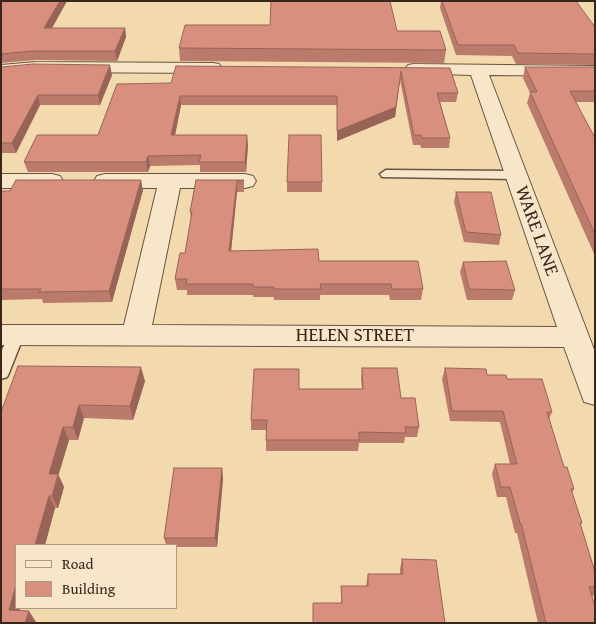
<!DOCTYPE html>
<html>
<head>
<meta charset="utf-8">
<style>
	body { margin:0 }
	#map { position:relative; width:596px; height:624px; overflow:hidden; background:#f3d9ae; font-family:"Gentium Book Plus",serif }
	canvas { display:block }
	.frame { position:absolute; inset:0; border:2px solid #3a271c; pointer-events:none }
	.legend { position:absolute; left:15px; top:544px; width:162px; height:65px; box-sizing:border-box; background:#f7e6ca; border:1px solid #ab9a84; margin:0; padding:6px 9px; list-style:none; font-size:15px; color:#3a271c }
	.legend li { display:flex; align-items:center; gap:10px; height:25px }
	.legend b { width:25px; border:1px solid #ab9a84 }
</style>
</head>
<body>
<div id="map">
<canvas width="596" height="624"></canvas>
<div class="frame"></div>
<ul class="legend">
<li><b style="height:6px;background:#f7e6ca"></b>Road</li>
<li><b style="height:14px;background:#d98f7e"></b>Building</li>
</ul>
</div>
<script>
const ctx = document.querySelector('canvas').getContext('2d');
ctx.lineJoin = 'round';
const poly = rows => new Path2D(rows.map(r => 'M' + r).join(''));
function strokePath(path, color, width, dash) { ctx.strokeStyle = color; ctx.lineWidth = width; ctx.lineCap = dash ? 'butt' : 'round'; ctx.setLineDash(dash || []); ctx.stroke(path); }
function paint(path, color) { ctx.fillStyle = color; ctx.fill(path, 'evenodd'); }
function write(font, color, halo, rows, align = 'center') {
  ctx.font = font + ' "Gentium Book Plus",serif'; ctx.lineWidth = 4; ctx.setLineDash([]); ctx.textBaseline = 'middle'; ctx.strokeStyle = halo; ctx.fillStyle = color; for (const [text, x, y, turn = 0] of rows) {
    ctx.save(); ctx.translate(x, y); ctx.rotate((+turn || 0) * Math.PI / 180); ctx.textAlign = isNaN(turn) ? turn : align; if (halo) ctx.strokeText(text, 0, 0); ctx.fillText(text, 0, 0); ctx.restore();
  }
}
const lane = poly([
	[386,170,516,171,522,175,516,179,382,177,380,174,386,170],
	[16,329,21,331,24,335,9,373,7,377,1,379,1,352,11,331,16,329]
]);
const street = poly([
	[36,62,213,63,219,64,222,68,219,72,213,73,36,72,1,75,1,65,36,62],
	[414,64,595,66,595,76,489,75,595,352,595,405,584,402,564,347,1,345,1,325,124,325,157,188,105,188,97,186,94,181,97,176,105,174,245,174,253,176,256,181,253,186,245,188,180,188,152,325,557,327,471,75,408,73,405,69,408,65,414,64],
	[1,174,52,174,60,176,63,181,60,186,52,188,1,188,1,174]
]);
strokePath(lane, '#685440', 3);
strokePath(street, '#685440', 2);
paint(lane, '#f7e6ca');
paint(street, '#f7e6ca');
paint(poly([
	[1,1,67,1,52,28,125,28,126,37,117,61,36,60,1,63],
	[441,1,576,1,595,27,595,65,516,64,512,56,456,55,440,8],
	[397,31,446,50,444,63,180,61,179,48],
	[1,67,112,75,100,105,40,105,16,153,1,153],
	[525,67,595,67,595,102,576,102,595,138,595,256,527,103,530,93,523,78],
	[450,68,458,93,456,102,440,102,450,138,449,148,421,148,420,145,413,145,400,80,395,117,337,141,337,105,181,105,175,135,248,145,246,172,200,172,200,165,150,166,148,172,28,172,24,162,98,135,171,83],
	[196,180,244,180,244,192,237,192,231,251,319,261,423,289,421,300,390,300,389,295,320,295,320,300,274,300,274,297,253,297,253,295,187,295,187,290,177,290,175,279,185,253,191,218,190,212],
	[287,182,322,182,322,192,287,192],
	[143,190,112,302,43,303,42,299,1,300,1,192],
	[456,192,501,235,499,245,464,242,454,202],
	[463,262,515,290,512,300,467,300,460,272],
	[362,368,401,398,419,427,417,437,405,437,404,443,359,443,358,451,266,451,266,430,251,430,251,420,362,389,361,379],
	[445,368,507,379,552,412,549,419,564,467,574,489,572,493,582,523,580,526,595,572,595,593,593,596,592,596,595,623,538,623,517,533,515,533,506,497,497,497,492,474,495,464,510,464,500,422,450,421,442,379],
	[145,381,133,420,84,418,78,440,69,440,58,474,64,487,58,508,55,508,45,545,16,545,16,608,20,608,20,611,36,622,1,623,1,412],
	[222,468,223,479,217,547,176,547,176,545,166,545,164,538],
	[402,559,445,623,313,623,313,603,341,603,341,586,366,586,368,574,400,574,400,569]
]), '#bb7b6c');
paint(poly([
	[60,1,67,1,47,37,44,28],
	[125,28,126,37,117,61,115,51],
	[110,65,112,75,100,105,98,95],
	[401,71,395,117,337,141,337,131],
	[38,95,40,105,16,153,12,143],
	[180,96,181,105,173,145,171,135],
	[247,135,248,145,246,172,245,162],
	[148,156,150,166,148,172,146,162],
	[141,180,143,190,112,302,109,291],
	[237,181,237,192,230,262,229,251],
	[141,367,145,381,133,420,130,406],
	[79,405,84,418,78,440,73,427],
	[63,427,69,440,55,487,49,474],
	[222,468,223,479,217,547,215,538],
	[58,474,64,487,58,508,52,496],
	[49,496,55,508,45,545,35,545],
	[16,585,16,608,20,608,17,621,9,610],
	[29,611,36,622,36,623,25,623]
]), '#986458');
const building = poly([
	[1,1,60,1,44,28,125,28,115,51,33,51,1,54,1,1],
	[271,1,390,1,397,31,440,31,446,50,179,48,185,25,270,25,271,1],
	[442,1,576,1,595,27,595,54,518,53,514,45,458,45,442,1],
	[33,64,110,65,98,95,38,95,12,143,1,143,1,67,33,64],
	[176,66,450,68,458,93,437,93,450,138,422,138,421,135,414,135,401,71,396,107,337,131,337,96,180,96,171,135,247,135,245,162,199,162,201,155,148,156,146,162,24,162,37,135,98,135,117,84,171,83,176,66],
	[525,67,595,67,595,91,570,91,595,138,595,234,530,92,537,92,525,67],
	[289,135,321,135,322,182,287,182,289,135],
	[16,180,141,180,109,291,39,292,41,289,1,289,1,192,2,191,10,191,16,180],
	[196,180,244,180,243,181,237,181,229,251,318,249,319,261,418,261,423,289,392,289,391,284,320,284,321,289,273,289,274,287,253,287,253,284,186,284,187,279,175,279,180,253,185,253,192,212,190,212,196,180],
	[456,192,491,192,501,235,466,232,456,192],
	[506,261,515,290,469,289,463,262,506,261],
	[18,366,141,367,130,406,79,405,73,427,63,427,49,474,58,474,52,496,49,496,35,545,16,545,16,585,9,610,29,611,25,623,1,623,1,412,18,366],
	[362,368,397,368,401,398,415,398,419,427,405,427,406,433,359,432,359,440,266,440,267,420,251,420,254,369,299,369,299,389,363,389,362,368],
	[445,368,486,369,487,375,506,375,507,379,542,379,552,412,547,412,564,467,567,467,574,489,571,489,582,523,580,523,595,572,595,587,589,587,595,606,595,623,546,623,521,523,520,523,510,487,501,487,495,464,517,464,503,411,452,411,445,368],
	[174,468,222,468,215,538,164,538,174,468],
	[402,559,436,560,445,623,313,623,313,603,342,603,341,586,368,586,368,574,403,574,402,559]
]);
paint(building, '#d98f7e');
strokePath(building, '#986458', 1);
write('19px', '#3a271c', '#f7e6ca', [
	["WARE LANE",536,231,70],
	["HELEN STREET",355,336]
]);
</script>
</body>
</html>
